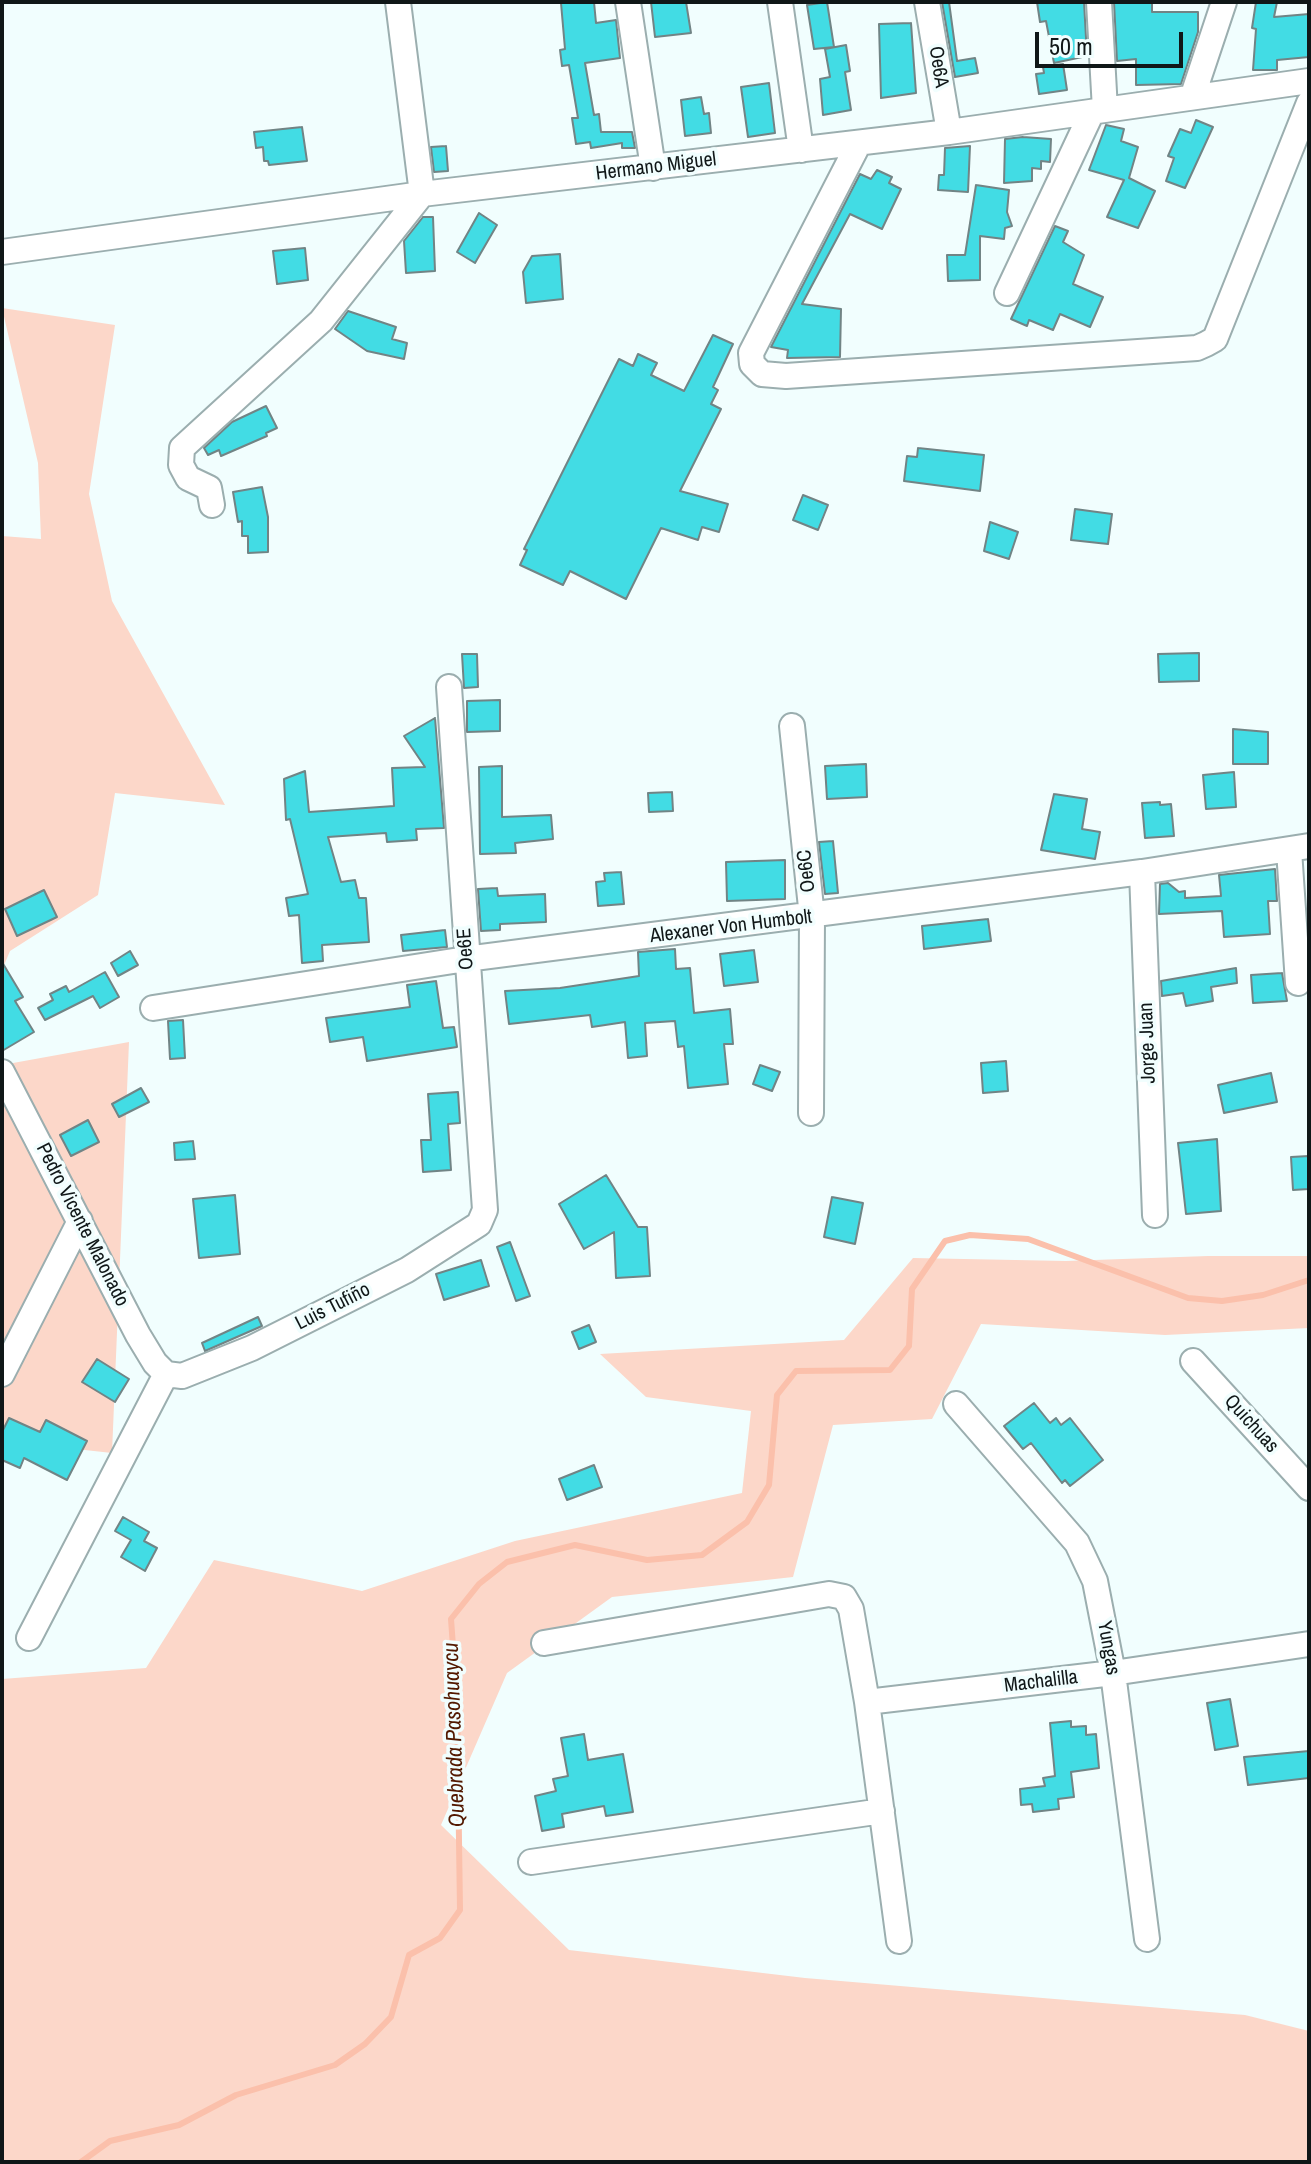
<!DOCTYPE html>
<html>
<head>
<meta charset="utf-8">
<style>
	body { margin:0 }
	#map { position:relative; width:1311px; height:2164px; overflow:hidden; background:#f1fefe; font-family:"Archivo Narrow",sans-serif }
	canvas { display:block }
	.frame { position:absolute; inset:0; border:4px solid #101718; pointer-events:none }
	.scale { position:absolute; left:1035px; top:32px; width:148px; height:36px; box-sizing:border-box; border:4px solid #101718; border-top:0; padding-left:10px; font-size:24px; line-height:28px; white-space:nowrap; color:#101718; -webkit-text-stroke:6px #f1fefe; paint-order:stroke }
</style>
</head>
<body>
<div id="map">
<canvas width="1311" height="2164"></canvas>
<div class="frame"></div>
<div class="scale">50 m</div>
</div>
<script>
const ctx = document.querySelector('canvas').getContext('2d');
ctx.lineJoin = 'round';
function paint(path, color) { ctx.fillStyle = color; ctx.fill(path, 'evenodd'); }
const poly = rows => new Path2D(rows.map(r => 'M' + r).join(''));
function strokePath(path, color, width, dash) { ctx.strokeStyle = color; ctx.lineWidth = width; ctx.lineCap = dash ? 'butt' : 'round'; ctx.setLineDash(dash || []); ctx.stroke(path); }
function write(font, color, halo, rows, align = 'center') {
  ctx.font = font + ' "Archivo Narrow",sans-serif'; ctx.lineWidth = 7; ctx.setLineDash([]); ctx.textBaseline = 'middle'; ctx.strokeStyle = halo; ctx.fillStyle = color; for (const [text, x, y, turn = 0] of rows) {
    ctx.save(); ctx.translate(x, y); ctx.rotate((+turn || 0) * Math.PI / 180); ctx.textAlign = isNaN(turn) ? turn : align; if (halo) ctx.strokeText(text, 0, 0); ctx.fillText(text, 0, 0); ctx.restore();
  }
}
paint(poly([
	[2,308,115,325,89,494,112,601,225,805,115,793,98,895,10,951,2,970,2,536,41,539,38,463],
	[129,1042,112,1453,12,1442,2,1449,2,1065],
	[1208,1256,1309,1256,1309,1328,1165,1335,981,1324,932,1419,833,1425,793,1577,612,1597,507,1673,441,1825,569,1950,805,1978,1245,2015,1309,2031,1309,2162,2,2162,2,1679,146,1668,214,1560,362,1591,515,1541,742,1493,751,1411,646,1397,600,1354,844,1340,913,1258,1066,1261]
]), '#fcd7c9');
strokePath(poly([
	[81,2162,110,2141,179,2125,236,2095,335,2065,365,2044,391,2017,409,1955,440,1938,460,1910,457,1701,451,1619,479,1584,507,1562,575,1545,647,1560,702,1555,747,1522,769,1485,777,1395,796,1371,890,1370,909,1346,912,1289,945,1241,970,1235,1028,1239,1188,1298,1222,1301,1263,1295,1309,1280]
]), '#fbc0ab', 6);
const building = poly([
	[594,2,596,23,616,20,620,58,585,63,594,115,599,114,601,132,632,132,635,148,622,148,622,143,591,148,590,142,576,144,572,118,578,118,569,65,562,66,560,50,565,49,561,3,594,2],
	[651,2,686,2,691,33,655,37,651,2],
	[827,2,834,47,814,49,807,5,827,2],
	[942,2,949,2,957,61,975,58,978,73,955,77,942,2],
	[1037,2,1084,2,1087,56,1054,63,1046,21,1040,22,1037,2],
	[1114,2,1152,2,1152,12,1198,12,1198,32,1181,84,1136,85,1136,59,1117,61,1114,2],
	[1256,2,1277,2,1274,17,1309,14,1309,57,1277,60,1277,70,1253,70,1256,29,1252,28,1256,2],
	[911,23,916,93,881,98,879,24,911,23],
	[846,45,850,71,845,72,851,110,823,115,820,79,830,77,825,49,846,45],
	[1063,64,1067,90,1039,94,1036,74,1044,73,1043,67,1063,64],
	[769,83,775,133,748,137,741,87,769,83],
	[701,97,704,114,709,113,711,133,685,136,681,100,701,97],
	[1196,120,1213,127,1185,188,1166,181,1174,158,1168,156,1180,129,1191,133,1196,120],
	[1106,125,1124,129,1121,141,1138,147,1129,178,1155,191,1138,228,1107,217,1124,180,1089,170,1106,125],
	[302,127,307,161,269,165,268,161,264,161,263,147,256,148,254,132,302,127],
	[1023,137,1051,139,1050,162,1041,161,1041,169,1032,168,1032,181,1004,183,1005,139,1023,137],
	[446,146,448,171,434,172,431,147,446,146],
	[970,146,968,192,938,190,939,175,944,175,945,148,970,146],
	[877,170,892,177,889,183,901,189,882,229,850,214,802,304,841,309,840,357,787,358,788,350,771,347,860,174,871,179,877,170],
	[976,185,1009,190,1007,212,1012,226,1005,228,1004,239,980,236,980,280,948,281,947,255,965,255,976,185],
	[479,213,497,225,475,263,457,252,479,213],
	[423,217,433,217,435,271,406,273,404,241,423,217],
	[1055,226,1068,231,1063,242,1084,255,1073,284,1103,297,1090,327,1060,314,1053,330,1029,320,1027,326,1011,319,1055,226],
	[305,248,308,280,277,284,273,251,305,248],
	[560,254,563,299,526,303,523,272,532,256,560,254],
	[348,311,396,327,392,339,407,343,404,359,367,351,335,329,348,311],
	[713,335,733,344,713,387,718,390,711,404,721,409,680,491,728,504,719,532,702,527,698,540,661,528,626,599,570,571,563,585,520,565,527,550,524,549,619,359,633,366,638,354,657,363,651,375,684,391,713,335],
	[266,406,277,428,266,433,267,436,221,456,219,450,208,455,204,448,232,422,266,406],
	[918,448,984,455,980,491,904,481,907,456,917,457,918,448],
	[262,487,268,517,268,552,248,553,248,536,242,536,242,521,238,522,233,492,262,487],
	[803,495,828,505,818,530,793,520,803,495],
	[1075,509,1112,514,1108,544,1071,540,1075,509],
	[990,522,1018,532,1009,559,984,551,990,522],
	[1199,653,1199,681,1159,682,1158,654,1199,653],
	[462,654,477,654,478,687,464,688,462,654],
	[500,700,500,731,467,732,467,701,500,700],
	[435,718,444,828,416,829,417,840,387,842,386,833,328,837,341,882,355,880,359,898,366,898,369,942,322,945,323,961,302,963,299,915,289,916,286,898,308,894,290,819,286,820,284,779,305,771,309,812,394,806,392,768,425,767,404,736,435,718],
	[1233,729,1268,732,1268,764,1233,764,1233,729],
	[866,764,867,797,827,799,825,766,866,764],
	[502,766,502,817,551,815,553,839,515,843,516,853,480,854,479,767,502,766],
	[1234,772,1236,807,1206,809,1203,775,1234,772],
	[672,792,673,811,649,812,648,793,672,792],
	[1054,794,1087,799,1082,829,1100,832,1095,859,1041,850,1054,794],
	[1160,802,1160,805,1171,804,1174,836,1145,838,1142,803,1160,802],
	[833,841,838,893,825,894,819,842,833,841],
	[785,860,785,899,727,901,726,862,785,860],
	[1275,869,1277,901,1268,901,1270,934,1224,937,1222,911,1159,914,1160,884,1168,883,1179,892,1185,891,1185,898,1221,896,1219,875,1275,869],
	[621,872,624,904,598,906,596,882,605,881,604,873,621,872],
	[497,888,498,896,545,894,546,922,500,924,500,930,481,931,478,889,497,888],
	[44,890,57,917,17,936,5,909,44,890],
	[988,919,991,941,924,949,922,926,988,919],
	[445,930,447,947,403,951,401,935,445,930],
	[675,949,676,969,690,968,694,1013,730,1009,733,1044,724,1044,728,1084,688,1088,684,1046,678,1047,675,1021,645,1023,647,1056,628,1058,625,1022,592,1027,590,1015,509,1024,505,991,560,988,639,976,638,952,675,949],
	[754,950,758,982,724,986,720,954,754,950],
	[130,951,138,965,118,976,111,963,130,951],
	[2,962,23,997,15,1001,34,1032,2,1051,2,962],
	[1236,968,1237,983,1211,987,1213,1001,1186,1006,1183,993,1162,996,1161,981,1236,968],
	[105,972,119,997,100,1008,93,996,45,1020,38,1008,53,1000,50,994,66,986,69,992,105,972],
	[1282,973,1287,1001,1253,1003,1251,975,1282,973],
	[436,981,443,1028,454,1027,457,1047,367,1061,363,1037,330,1042,326,1018,410,1007,407,985,436,981],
	[183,1020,185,1058,170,1059,168,1021,183,1020],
	[1006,1061,1008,1091,983,1093,981,1063,1006,1061],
	[760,1065,780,1072,772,1091,753,1084,760,1065],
	[1271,1073,1277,1102,1224,1113,1218,1085,1271,1073],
	[141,1088,149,1102,119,1117,112,1104,141,1088],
	[458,1092,460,1123,448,1124,451,1170,423,1172,421,1140,431,1140,428,1094,458,1092],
	[88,1120,99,1142,71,1156,60,1135,88,1120],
	[1217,1139,1221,1211,1186,1214,1178,1143,1217,1139],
	[193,1141,195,1159,175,1160,174,1143,193,1141],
	[1309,1156,1309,1189,1293,1190,1291,1157,1309,1156],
	[606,1175,638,1227,647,1227,650,1276,616,1278,614,1232,584,1249,559,1204,606,1175],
	[235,1195,240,1254,199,1258,193,1199,235,1195],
	[832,1197,863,1203,855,1244,824,1237,832,1197],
	[510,1242,530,1296,516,1301,497,1247,510,1242],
	[481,1260,489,1286,444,1300,436,1274,481,1260],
	[258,1317,262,1326,205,1351,202,1343,258,1317],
	[589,1325,596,1342,579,1349,572,1332,589,1325],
	[97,1359,129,1379,115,1402,82,1382,97,1359],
	[1034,1403,1050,1423,1056,1418,1061,1425,1070,1418,1103,1460,1070,1486,1065,1480,1062,1483,1031,1443,1023,1449,1004,1426,1034,1403],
	[9,1418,40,1432,46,1420,87,1441,67,1480,24,1458,20,1468,2,1460,2,1432,9,1418],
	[594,1465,602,1487,567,1500,559,1479,594,1465],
	[123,1517,149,1532,144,1541,157,1548,145,1571,121,1557,131,1540,115,1531,123,1517],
	[1230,1699,1238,1746,1215,1750,1207,1703,1230,1699],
	[1071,1721,1071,1727,1086,1726,1086,1735,1096,1734,1099,1768,1071,1772,1074,1797,1058,1799,1059,1809,1033,1812,1032,1804,1021,1805,1020,1789,1045,1786,1043,1778,1055,1776,1050,1723,1071,1721],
	[584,1734,588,1760,623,1754,633,1812,606,1816,604,1806,562,1814,564,1827,542,1831,535,1796,556,1791,553,1779,568,1776,561,1738,584,1734],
	[1309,1751,1309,1778,1248,1785,1244,1757,1309,1751]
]);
paint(building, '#42dce4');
strokePath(building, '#718485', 2);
const minor = poly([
	[628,2,653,168],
	[780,2,801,150],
	[927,2,949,132],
	[1099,2,1105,110],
	[1193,95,1224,2],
	[859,143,751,353,752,364,762,374,786,376,1197,348,1206,344,1215,339,1309,103],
	[2,252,422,194,949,132,1309,81],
	[1007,293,1092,112],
	[212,505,209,488,188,478,181,465,182,448,321,321,422,194,398,2],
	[792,726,812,917,811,1113],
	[1289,850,1298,983],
	[1142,872,1155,1215],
	[153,1008,466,959,1142,872,1309,846],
	[2,1072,138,1335,155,1363,166,1374],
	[1193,1361,1309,1488],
	[2,1374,80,1221],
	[166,1374,182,1376,252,1348,407,1270,479,1224,485,1210,449,687],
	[956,1404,1077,1543,1095,1581,1113,1673,1147,1939],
	[29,1638,166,1374],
	[544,1643,829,1594,844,1597,851,1609,867,1702,899,1941],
	[867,1702,1113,1673,1309,1644],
	[531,1862,882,1811]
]);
strokePath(minor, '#9baeaf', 28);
strokePath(minor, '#fff', 24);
write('20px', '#101718', '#f1fefe', [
	["Oe6A",938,67,81],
	["Hermano Miguel",656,167,-7],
	["Oe6C",807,871,-96],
	["Alexaner Von Humbolt",731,927,-7],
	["Oe6E",466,949,-94],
	["Jorge Juan",1148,1043,-92],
	["Pedro Vicente Malonado",82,1225,63],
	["Luis Tufiño",333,1307,-27],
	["Quichuas",1251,1424,48],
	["Yungas",1108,1648,80],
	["Machalilla",1041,1682,-7]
]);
write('italic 22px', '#531900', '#f1fefe', [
	["Quebrada Pasohuaycu",455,1735,-92]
]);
</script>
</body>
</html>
